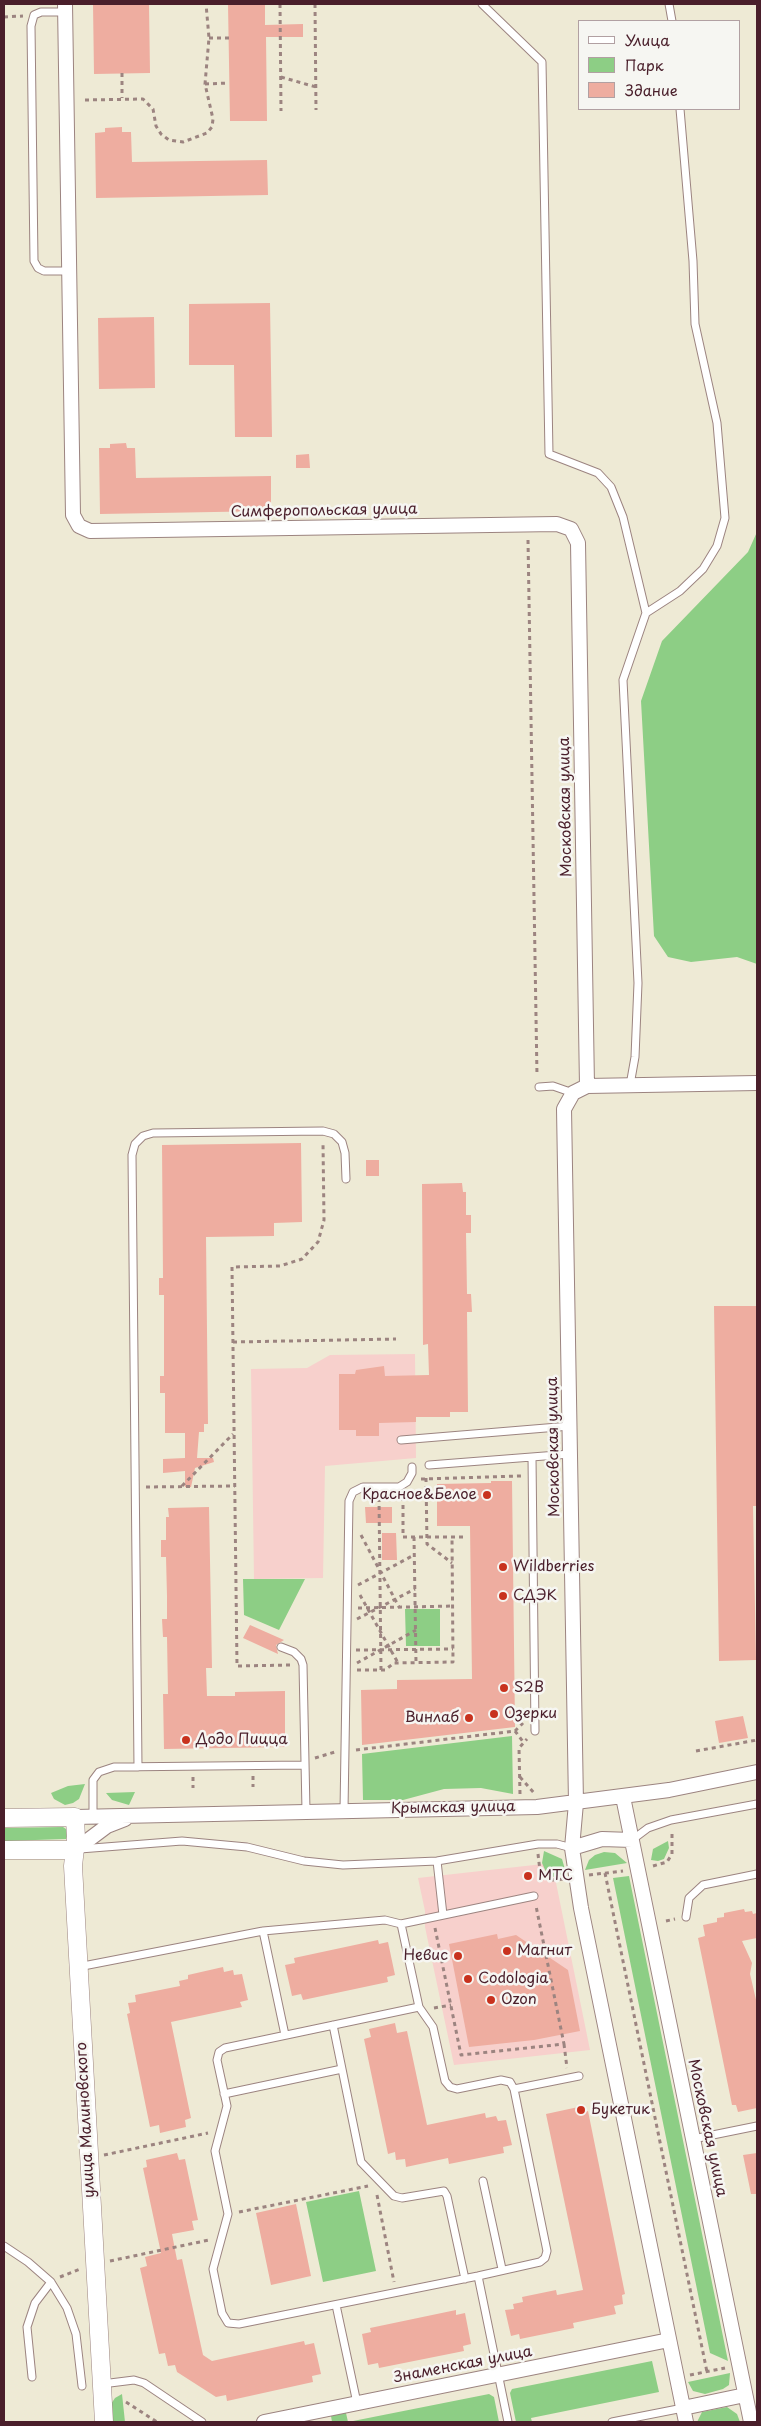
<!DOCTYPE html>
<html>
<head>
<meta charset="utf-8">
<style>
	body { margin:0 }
	#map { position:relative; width:761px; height:2426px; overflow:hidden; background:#eeead5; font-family:"Playpen Sans",sans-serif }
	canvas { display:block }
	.frame { position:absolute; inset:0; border:5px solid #4a1f2b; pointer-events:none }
	.legend { position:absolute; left:578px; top:20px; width:162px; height:90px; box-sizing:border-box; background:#f6f6f2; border:1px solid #b1a0a2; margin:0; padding:6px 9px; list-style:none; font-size:15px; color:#4a1f2b }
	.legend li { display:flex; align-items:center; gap:10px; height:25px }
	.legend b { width:25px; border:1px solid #b1a0a2 }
</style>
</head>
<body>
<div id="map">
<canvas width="761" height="2426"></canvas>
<div class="frame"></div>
<ul class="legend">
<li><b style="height:6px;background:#fff"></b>Улица</li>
<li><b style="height:14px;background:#8dce85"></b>Парк</li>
<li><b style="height:14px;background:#eeada0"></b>Здание</li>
</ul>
</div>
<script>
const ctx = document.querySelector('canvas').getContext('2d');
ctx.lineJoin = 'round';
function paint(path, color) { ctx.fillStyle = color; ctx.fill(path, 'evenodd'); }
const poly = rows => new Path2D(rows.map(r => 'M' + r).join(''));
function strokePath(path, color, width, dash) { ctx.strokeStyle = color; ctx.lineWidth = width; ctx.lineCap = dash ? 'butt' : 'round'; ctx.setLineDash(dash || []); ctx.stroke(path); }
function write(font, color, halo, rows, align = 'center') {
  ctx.font = font + ' "Playpen Sans",sans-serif'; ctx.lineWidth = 5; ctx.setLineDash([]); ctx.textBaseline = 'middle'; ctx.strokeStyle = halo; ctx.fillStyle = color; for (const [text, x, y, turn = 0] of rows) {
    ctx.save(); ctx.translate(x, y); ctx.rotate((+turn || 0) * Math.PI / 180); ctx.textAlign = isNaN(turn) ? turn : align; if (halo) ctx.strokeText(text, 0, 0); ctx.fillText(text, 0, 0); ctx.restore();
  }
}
paint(poly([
	[415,1354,416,1458,325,1466,323,1578,254,1579,251,1369,307,1368,330,1355],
	[552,1863,590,2050,454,2065,425,1927,425,1911,418,1878]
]), '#f7d0cc');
paint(poly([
	[757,532,757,964,737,957,691,962,668,957,654,936,641,701,662,641,748,552],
	[243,1579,305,1579,279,1630,244,1615],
	[405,1609,440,1609,440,1646,406,1646],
	[512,1736,513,1794,481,1788,444,1789,403,1800,363,1800,362,1754],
	[85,1784,79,1799,73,1803,65,1805,54,1799,51,1793,68,1786],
	[135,1792,129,1805,112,1800,106,1793],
	[63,1827,69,1831,66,1839,4,1841,4,1828],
	[668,1841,669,1848,664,1859,658,1861,651,1860,653,1849],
	[544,1851,562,1859,566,1873,554,1877,547,1874,542,1863],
	[604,1852,615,1853,627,1863,585,1870,589,1860,595,1855],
	[629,1876,728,2361,710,2353,613,1878],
	[359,2191,376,2271,323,2282,306,2202],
	[652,2361,659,2392,531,2418,532,2422,516,2422,510,2393,512,2389],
	[730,2373,729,2385,723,2389,705,2394,693,2391,688,2382],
	[122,2394,125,2422,113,2422,111,2404,115,2398],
	[489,2394,494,2397,499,2422,332,2422,331,2416,333,2414,343,2411,346,2413,348,2422],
	[727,2407,737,2414,740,2422,697,2422,702,2412]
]), '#8dce85');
paint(poly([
	[93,4,149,4,150,73,94,74],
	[228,4,265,4,265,25,303,24,303,37,266,37,267,121,230,121],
	[122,127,122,132,131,132,132,162,267,160,268,195,96,198,95,133,105,132,105,128],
	[270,303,272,437,235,437,234,365,189,365,189,304],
	[154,317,155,388,99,389,98,318],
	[126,443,127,448,135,448,136,478,271,476,271,511,100,514,99,448,110,448,110,444],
	[309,454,310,468,296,468,296,455],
	[301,1143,302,1222,274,1223,274,1236,206,1237,208,1424,204,1424,204,1432,199,1432,197,1458,213,1458,214,1462,195,1468,191,1487,185,1487,185,1471,163,1473,163,1459,185,1458,185,1433,165,1433,165,1393,160,1393,160,1376,164,1376,164,1295,159,1295,159,1278,163,1278,162,1145],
	[366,1160,379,1160,379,1176,366,1176],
	[462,1183,463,1192,466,1192,466,1215,471,1215,471,1233,466,1233,467,1294,471,1294,472,1312,467,1312,468,1412,450,1412,450,1417,416,1417,416,1422,379,1423,379,1436,356,1436,356,1430,339,1430,339,1374,355,1374,356,1370,384,1366,385,1376,429,1375,428,1344,423,1345,422,1184],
	[714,1306,756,1306,757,1506,753,1506,756,1660,719,1661],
	[491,1481,512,1481,515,1727,362,1745,361,1690,397,1689,397,1680,472,1679,470,1526,437,1526,437,1484,491,1483],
	[209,1507,212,1668,206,1668,207,1696,235,1696,235,1692,285,1691,285,1747,164,1749,163,1694,168,1694,167,1637,163,1637,162,1619,167,1619,167,1596,166,1557,161,1557,161,1540,166,1540,166,1517,169,1517,168,1508],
	[365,1507,392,1507,392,1523,366,1523],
	[382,1533,396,1533,397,1560,382,1560],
	[250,1625,284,1640,276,1645,278,1654,243,1638],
	[743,1716,748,1738,719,1743,715,1721],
	[744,1909,745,1912,752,1911,753,1914,757,1913,757,1938,742,1941,752,1963,750,1974,757,2004,757,2108,738,2112,736,2105,732,2105,698,1938,705,1936,703,1925,717,1922,717,1918,724,1917,724,1913],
	[497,1934,498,1939,516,1935,568,1970,580,2031,534,2040,469,2047,449,1944],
	[378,1940,379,1944,388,1942,395,1975,387,1977,388,1982,303,2000,301,1994,292,1996,285,1965,295,1963,294,1958],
	[223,1967,224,1972,233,1970,234,1975,242,1974,248,2000,240,2002,242,2007,171,2022,191,2118,185,2120,186,2127,160,2133,159,2125,150,2127,127,2014,130,2013,128,2003,136,2002,135,1995,180,1986,179,1981,188,1979,188,1975],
	[395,2023,397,2033,407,2031,427,2125,485,2113,486,2118,496,2116,498,2121,506,2120,512,2145,503,2147,504,2153,449,2164,448,2158,406,2167,405,2159,396,2160,395,2152,388,2154,364,2039,371,2037,369,2029],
	[583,2106,584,2112,588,2111,616,2249,625,2294,622,2295,623,2304,614,2306,616,2314,573,2323,574,2328,520,2339,519,2334,511,2336,505,2310,514,2309,513,2304,523,2302,522,2297,556,2290,557,2295,583,2290,546,2114],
	[177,2153,179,2160,185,2159,198,2220,192,2221,194,2230,172,2234,177,2260,182,2259,203,2355,212,2361,304,2341,305,2345,314,2343,321,2374,312,2376,313,2382,227,2401,226,2395,216,2397,177,2372,175,2365,168,2366,165,2353,159,2354,140,2268,147,2266,145,2257,161,2253,143,2168,147,2167,146,2160],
	[757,2153,757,2194,751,2194,743,2155],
	[296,2204,311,2276,271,2285,256,2213],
	[456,2310,456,2315,465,2313,471,2344,463,2346,464,2351,379,2368,378,2363,368,2365,362,2334,371,2332,370,2328]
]), '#eeada0');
const service = poly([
	[482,4,542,62,549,454,598,473,611,487,623,517,646,613],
	[669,4,672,21],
	[65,12,41,12,34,15,31,26,34,261,38,268,44,271,69,271],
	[630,1085,635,1057,638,983,623,680,646,613,680,591,703,569,717,546,725,518,717,423,695,324,693,261,680,109],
	[539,1087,553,1086,573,1093],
	[401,1440,570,1426],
	[532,1457,535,1731],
	[429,1465,570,1454],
	[281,1647,294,1652,301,1659,303,1665,306,1811],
	[138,1767,132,1155,135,1144,143,1136,153,1133,323,1131,334,1134,342,1142,345,1153,346,1179],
	[344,1810,349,1501,353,1492,363,1487,399,1487,407,1482,412,1473,412,1467],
	[93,1816,93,1780,99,1772,114,1767,305,1765],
	[632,1840,648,1828,671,1820,757,1804],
	[80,1849,182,1841,247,1847,304,1861,343,1865,437,1861,538,1844,557,1844,572,1848],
	[437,1861,443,1915],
	[686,1917,689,1898,703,1885,757,1874],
	[401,1924,534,1896],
	[263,1931,285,2035],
	[78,1967,263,1931,385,1920,401,1924,419,2007,433,2027,445,2081,450,2087,457,2089,501,2080,510,2082,514,2089,547,2251,545,2258,540,2262,478,2276,239,2324,228,2323,222,2313,213,2269,228,2214,215,2151,227,2106,217,2060,219,2052,225,2048,419,2007],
	[333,2025,361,2162,394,2196,402,2198,444,2191,447,2196,465,2279],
	[514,2089,579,2076],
	[224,2094,342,2069],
	[693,2139,757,2126],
	[483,2181,502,2269],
	[4,2246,28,2262,51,2282,67,2308,76,2334,82,2386],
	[478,2276,508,2422],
	[336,2305,357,2403],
	[32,2377,27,2327,35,2303,51,2282],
	[102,2384,134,2380,144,2383,202,2422],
	[612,2422,683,2408]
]);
const minor = poly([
	[65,4,73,515,79,526,90,531,557,524,571,529,578,543,587,1086],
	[623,1797,751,2422],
	[75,1817,537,1807,669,1790,757,1772],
	[572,1848,602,1839,632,1840],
	[75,1850,107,1826,125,1819],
	[683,2408,745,2395],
	[264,2422,669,2340],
	[686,2422,581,1908,572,1848,576,1803,564,1109,573,1093,587,1086,757,1083]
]);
const tertiary = poly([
	[4,1818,75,1817,76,1839,73,1866,104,2422],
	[4,1850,75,1850]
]);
strokePath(service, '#9c8480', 9);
strokePath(minor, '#9c8480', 16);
strokePath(tertiary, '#9c8480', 19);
strokePath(poly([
	[280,4,281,111],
	[315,4,316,110],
	[4,17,23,16],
	[209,38,229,38],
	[122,73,122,98],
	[281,77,316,87],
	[205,84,228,83],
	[85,100,143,99,153,109,156,126,161,134,169,140,183,142,207,133,212,127,213,119,205,84,209,38,206,4],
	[528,540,537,1076],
	[233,1342,396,1339],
	[426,1478,427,1544,452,1563],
	[421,1479,521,1476],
	[182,1486,233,1434],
	[146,1487,235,1486],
	[407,1496,427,1496],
	[403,1497,403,1537,465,1537],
	[379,1498,381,1670],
	[361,1535,399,1607],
	[414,1537,416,1663],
	[358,1585,414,1555],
	[360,1595,398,1663],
	[358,1608,453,1606],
	[357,1619,415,1589],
	[356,1650,453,1649],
	[357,1663,416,1630],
	[290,1665,237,1666,232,1267,280,1266,302,1259,318,1242,324,1220,323,1143],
	[357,1670,385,1670,394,1663,453,1662,452,1537],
	[515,1731,524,1743],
	[356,1750,515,1731,523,1723],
	[696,1751,757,1740],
	[315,1758,335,1752],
	[253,1776,253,1787],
	[193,1777,193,1788],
	[520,1777,534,1793],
	[520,1794,519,1748,527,1739],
	[538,1854,540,1871,546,1878,553,1880,564,1879],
	[653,1866,667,1862,672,1854,672,1830],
	[605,1873,707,2372],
	[589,1875,623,1871],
	[666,1921,675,1919],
	[435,1928,461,2055,564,2044,536,1906],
	[434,2008,451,2005],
	[564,2044,567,2068],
	[104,2155,208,2133],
	[377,2195,394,2282],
	[239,2212,368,2186],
	[110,2261,209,2240],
	[60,2277,80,2269],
	[690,2375,725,2368],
	[126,2402,157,2422]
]), '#9c8480', 3, [4, 4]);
strokePath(service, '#fff', 7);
strokePath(minor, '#fff', 14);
strokePath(tertiary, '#fff', 18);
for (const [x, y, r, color] of [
	[487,1495,5,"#c8321e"],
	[503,1567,5,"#c8321e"],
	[503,1596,5,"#c8321e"],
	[504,1688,5,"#c8321e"],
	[494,1714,5,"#c8321e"],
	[469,1718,5,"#c8321e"],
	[186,1740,5,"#c8321e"],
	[528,1876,5,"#c8321e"],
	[507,1951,5,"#c8321e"],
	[458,1956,5,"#c8321e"],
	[468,1979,5,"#c8321e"],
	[491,2000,5,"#c8321e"],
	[581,2110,5,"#c8321e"]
]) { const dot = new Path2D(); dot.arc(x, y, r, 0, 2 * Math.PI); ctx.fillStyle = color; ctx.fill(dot); strokePath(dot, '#f6f6f2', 2); }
write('15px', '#4a1f2b', '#f6f6f2', [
	["Симферопольская улица",324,511,-1],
	["Московская улица",566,807,-91],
	["Московская улица",554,1447,-91],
	["Крымская улица",453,1808,-1],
	["улица Малиновского",86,2120,-93],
	["Московская улица",707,2128,78],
	["Знаменская улица",463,2365,-11]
]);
write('15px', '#4a1f2b', '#f6f6f2', [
	["Красное&Белое",477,1495,"right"],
	["Wildberries",513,1567],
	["СДЭК",513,1596],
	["S2B",514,1688],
	["Озерки",504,1714],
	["Винлаб",459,1718,"right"],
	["Додо Пицца",196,1740],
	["МТС",538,1876],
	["Магнит",517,1951],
	["Невис",448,1956,"right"],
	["Codologia",478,1979],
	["Ozon",501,2000],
	["Букетик",591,2110]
], 'left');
</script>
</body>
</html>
